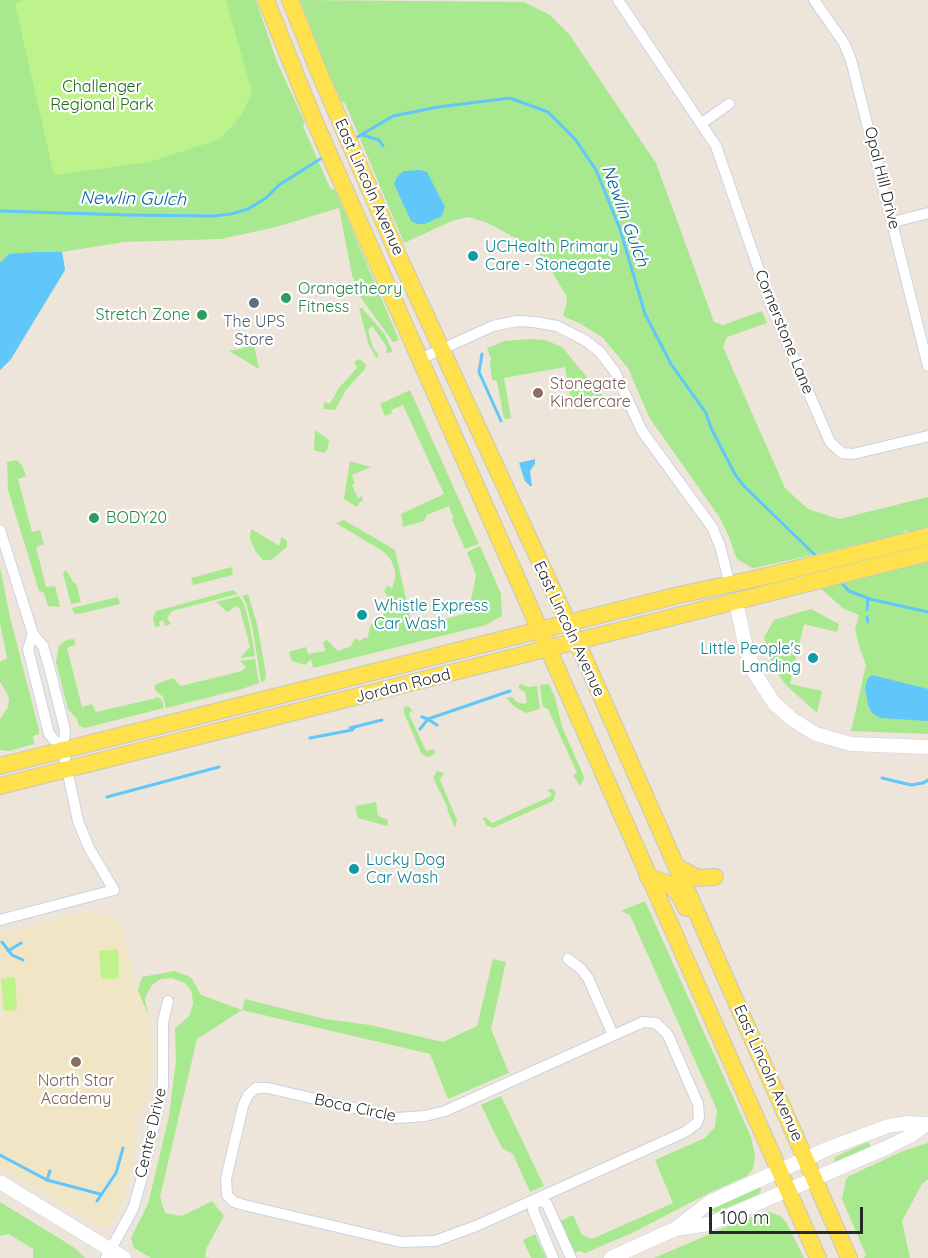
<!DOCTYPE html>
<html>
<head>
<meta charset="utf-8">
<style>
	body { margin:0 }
	#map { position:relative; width:928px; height:1258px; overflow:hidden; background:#ede5d9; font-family:Quicksand,sans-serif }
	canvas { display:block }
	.scale { position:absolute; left:709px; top:1207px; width:154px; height:27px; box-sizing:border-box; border:3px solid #292929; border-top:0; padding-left:8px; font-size:18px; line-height:21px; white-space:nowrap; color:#292929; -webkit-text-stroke:4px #fff; paint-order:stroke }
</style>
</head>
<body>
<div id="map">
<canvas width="928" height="1258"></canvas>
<div class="scale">100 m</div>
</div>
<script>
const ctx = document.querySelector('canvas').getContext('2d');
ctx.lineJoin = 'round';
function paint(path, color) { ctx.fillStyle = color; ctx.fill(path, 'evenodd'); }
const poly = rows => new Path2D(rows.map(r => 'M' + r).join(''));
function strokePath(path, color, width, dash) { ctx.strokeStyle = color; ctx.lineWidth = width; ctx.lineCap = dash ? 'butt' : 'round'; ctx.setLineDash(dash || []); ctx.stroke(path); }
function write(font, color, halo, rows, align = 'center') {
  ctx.font = font + ' Quicksand,sans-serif'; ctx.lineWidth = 4.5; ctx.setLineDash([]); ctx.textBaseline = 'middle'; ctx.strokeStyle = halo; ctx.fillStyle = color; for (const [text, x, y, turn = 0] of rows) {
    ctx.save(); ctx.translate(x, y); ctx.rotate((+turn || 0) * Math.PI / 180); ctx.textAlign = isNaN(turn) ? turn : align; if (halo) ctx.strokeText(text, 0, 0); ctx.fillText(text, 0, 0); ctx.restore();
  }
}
paint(poly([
	[92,911,112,917,120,917,138,990,148,1015,152,1047,151,1077,146,1104,140,1109,135,1131,137,1140,124,1200,110,1226,101,1228,0,1167,0,1019,4,1017,0,1002,0,933]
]), '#f0e6c6');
paint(poly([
	[0,0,256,0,277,62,305,123,303,126,330,188,336,191,399,340,393,342,359,295,352,275,339,208,276,227,221,239,124,242,62,252,65,270,11,359,0,370],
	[300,0,524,2,550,15,569,34,656,163,714,322,723,325,762,311,767,323,727,337,723,347,785,488,808,509,839,519,928,497,928,529,907,535,907,530,899,535,759,567,753,568,740,561,736,557,729,537,720,518,649,417,628,368,603,338,581,324,563,316,567,302,566,295,546,262,530,246,488,223,469,217,452,221,404,243,345,103,341,101,327,71],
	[359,308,362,308,384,333,393,352,386,353,387,347,372,326,368,330,373,348,378,354,378,358,375,356,368,343],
	[530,339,545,340,562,347,606,400,572,406,565,367,504,378,511,418,504,419,497,381,492,380,490,364,491,359,487,348,505,341],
	[254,344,259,369,229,351,243,348],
	[359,359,366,364,365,369,346,390,335,410,323,409,324,402,330,404,338,389,357,368,354,362],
	[410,390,479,544,465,549,452,519,453,517,449,506,427,515,424,521,403,527,401,514,444,494,403,405,391,410,392,413,385,416,380,404],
	[315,430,329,440,328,448,324,453,314,450],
	[16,460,22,465,26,476,18,479,32,532,40,530,44,544,36,547,46,587,55,586,60,607,48,606,44,593,39,591,8,490,7,462],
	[350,461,371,467,352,475,355,484,352,485,357,496,358,498,362,496,363,500,359,503,357,507,344,499],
	[344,520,395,550,410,617,414,623,421,625,431,623,464,614,469,610,476,575,467,552,480,546,501,594,502,616,486,625,313,668,311,659,305,665,292,661,289,652,306,647,308,654,325,651,323,642,327,640,338,651,351,646,355,638,360,641,365,637,367,639,371,624,383,615,386,610,389,599,384,591,388,585,392,589,395,578,395,570,391,560,384,552,336,523],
	[251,529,278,545,280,545,281,537,287,541,287,547,271,560,263,560,256,552,250,539],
	[928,561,928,734,851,731,866,665,860,649,855,629,859,615,844,609,820,588],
	[0,567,10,617,39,730,39,734,33,736,34,744,9,751,0,750,0,719,8,707,9,700,7,693,0,682,0,662,7,658,0,623],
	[232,567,233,575,193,585,191,578],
	[66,570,74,583,76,583,81,602,71,604,63,573],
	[233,590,238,594,172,611,167,618,171,624,165,626,163,620,159,622,160,626,155,627,153,618,156,611],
	[248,594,257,624,266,674,265,681,261,682,252,625,246,603,242,596],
	[239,596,244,604,249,622,255,656,240,658,250,647,240,609,237,606,227,612,216,602],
	[118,597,120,604,79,614,74,613,72,608],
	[811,609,839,624,837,632,804,624,790,684,822,691,817,713,787,686,777,673,770,660,764,637,774,620],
	[74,639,76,644,67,648,82,707,92,704,96,712,157,698,156,696,162,700,164,708,85,728,79,726,77,719,68,709,56,662,59,646,66,640],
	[255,659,259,683,242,689,166,708,163,697,155,690,155,685,159,683,173,678,181,686,242,671,246,667,240,661],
	[520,684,528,687,537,686,540,709,526,713,515,707,506,698,512,697,517,702,525,704,527,702,525,692,518,688],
	[549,684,555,697,562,727,582,772,584,778,580,786,573,775,577,773,548,709,543,707,542,704,540,685],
	[408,706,412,710,409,714,426,751,435,749,435,753,431,756,426,757,421,753,404,713,404,707],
	[437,771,444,773,440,780,457,820,455,828,447,809,448,808,433,778],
	[549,789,553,789,556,794,553,801,493,828,486,825,483,818,485,817,492,823,549,797,552,794,548,791],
	[376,802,378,816,388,820,387,826,358,818,355,806],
	[645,901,751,1137,755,1156,753,1169,747,1176,709,1193,632,1233,585,1253,579,1251,575,1253,560,1221,573,1215,582,1235,592,1239,673,1203,655,1160,705,1138,715,1127,717,1110,630,915,621,911],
	[493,959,506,962,491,1029,509,1073,448,1099,430,1054,242,1010,197,1039,160,1197,165,1213,182,1216,212,1201,224,1216,206,1249,205,1257,210,1258,151,1258,134,1248,131,1238,148,1204,169,1116,176,1061,175,1028,189,1016,193,1004,192,992,185,983,172,978,161,979,152,985,147,994,145,999,148,1015,138,990,142,977,174,971,188,976,192,979,201,995,242,1010,245,999,325,1019,370,1025,443,1042,477,1026],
	[501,1096,544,1186,530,1192,513,1154,502,1148,481,1105],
	[867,1142,870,1144,871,1148,835,1164,834,1163,835,1157],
	[928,1143,928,1179,922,1184,902,1221,910,1258,864,1258,866,1255,842,1199,846,1179,849,1176,903,1151],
	[760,1186,761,1190,759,1194,715,1213,711,1210,710,1208],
	[0,1202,75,1248,85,1258,33,1258,33,1249,9,1234,0,1236],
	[769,1212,780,1216,786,1222,804,1258,654,1258,745,1219],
	[535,1234,546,1258,531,1258,523,1240]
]), '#a8e98f');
paint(poly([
	[23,0,226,0,252,92,241,116,220,139,150,162,54,175,15,4],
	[118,949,119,978,101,979,99,951],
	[15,977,17,1010,4,1011,1,979]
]), '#bef28a');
paint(poly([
	[420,170,427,172,445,207,442,216,425,224,417,224,411,221,394,184,397,177,404,171],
	[35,252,62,252,65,270,11,359,0,370,0,263,9,254],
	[535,459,535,464,530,471,532,486,530,486,525,481,519,463],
	[872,675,928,689,928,721,880,718,872,713,868,705,865,687,868,678]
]), '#61c6fa');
strokePath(poly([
	[362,135,379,140,383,146],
	[354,139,393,116,438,107,510,98,548,112,575,139,596,170,620,229,645,314,671,364,706,413,711,428,736,476,745,487,818,558],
	[0,211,128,215,213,216,231,214,248,209,266,198,279,185,325,156],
	[482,354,479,372,501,421],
	[841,582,849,591,870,599,928,612],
	[867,610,868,598],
	[867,617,868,622],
	[428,719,510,691],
	[429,720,437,725],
	[350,728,382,720],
	[420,729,428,719,422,717],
	[310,738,352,730,354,728],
	[882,778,911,785,923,783,928,780],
	[107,797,219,767],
	[2,942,12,955,23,960],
	[8,951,21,943],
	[0,1155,47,1180,100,1194],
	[47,1180,50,1171],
	[97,1201,116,1173,123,1148]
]), '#61c6fa', 3);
const minor = poly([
	[618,0,716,146,772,308,830,442,842,453,853,454,928,436],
	[814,0,844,43,851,60,928,366],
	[702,123,729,104],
	[893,222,928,213],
	[420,359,493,326,517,321,534,322,557,326,586,341,600,352,615,372,642,431,712,527,720,546,730,585],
	[0,530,33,634,43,646,50,670,65,730,63,750,78,821,89,848,114,890,0,920],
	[33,634,28,649,49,734,63,750],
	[568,959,581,969,588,978,613,1035],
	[643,1022,656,1023,668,1035,698,1104,699,1117,697,1123,685,1132,476,1226,435,1241,401,1242,244,1205,234,1202,227,1195,226,1179,243,1106,248,1095,256,1088,268,1088,397,1118,425,1116,445,1111,643,1022],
	[536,1199,547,1204,571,1258],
	[536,1199,533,1210,553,1258],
	[106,1258,133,1209,141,1181,163,1086,163,1022,168,1001]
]);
const tertiary = poly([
	[736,602,744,639,754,672,774,703,793,720,816,734,851,744,928,747],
	[0,1182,124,1258],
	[676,1229,709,1224,888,1147,910,1136,927,1124],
	[611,1258,675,1229,710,1202,827,1149,888,1126,908,1123,928,1124]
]);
const primary = poly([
	[266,0,314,120,818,1258],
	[290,0,318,70,398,255,587,664,849,1258],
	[0,766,679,595,763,577,928,536],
	[0,786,928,553],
	[677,867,698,878,715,877],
	[648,877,664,882,671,886,680,896,686,908]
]);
strokePath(minor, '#ced0e3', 12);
strokePath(tertiary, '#ced0e3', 15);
strokePath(primary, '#c7c7c7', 18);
strokePath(minor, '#fff', 10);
strokePath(tertiary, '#fff', 14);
strokePath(primary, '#fee14d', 16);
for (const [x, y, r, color] of [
	[473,256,6,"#0f9aa8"],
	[286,298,6,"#2e9e5b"],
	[254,303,6,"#5c6f8a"],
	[202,315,6,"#2e9e5b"],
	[538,393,6,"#8d6e63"],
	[94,518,6,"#2e9e5b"],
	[362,615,6,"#0f9aa8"],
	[813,658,6,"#0f9aa8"],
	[354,869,6,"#0f9aa8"],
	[76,1062,6,"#8d6e63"]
]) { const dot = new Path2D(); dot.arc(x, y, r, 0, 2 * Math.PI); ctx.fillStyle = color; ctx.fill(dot); strokePath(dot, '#fff', 2); }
write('16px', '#1f6c13', '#fff', [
	["Challenger",102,87],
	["Regional Park",102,105]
]);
write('16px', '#292929', '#fff', [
	["Opal Hill Drive",882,178,76],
	["East Lincoln Avenue",369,187,66],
	["Cornerstone Lane",784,332,68],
	["East Lincoln Avenue",569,629,65],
	["Jordan Road",403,686,-14],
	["East Lincoln Avenue",768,1073,66],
	["Boca Circle",355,1108,12],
	["Centre Drive",151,1133,-77]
]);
write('16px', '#0d838f', '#fff', [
	["UCHealth Primary",485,247],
	["Care - Stonegate",485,265],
	["Whistle Express",374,606],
	["Car Wash",374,624],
	["Little People's",801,649,"right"],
	["Landing",801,667,"right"],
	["Lucky Dog",366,860],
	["Car Wash",366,878]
], 'left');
write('16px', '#27864d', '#fff', [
	["Orangetheory",298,289],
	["Fitness",298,307],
	["Stretch Zone",190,315,"right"],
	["BODY20",106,518]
], 'left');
write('16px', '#4e5e75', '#fff', [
	["The UPS",254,322],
	["Store",254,340]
]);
write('16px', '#785e54', '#fff', [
	["Stonegate",550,384],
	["Kindercare",550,402],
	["North Star",76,1081,"center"],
	["Academy",76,1099,"center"]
], 'left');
write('italic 18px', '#0161a5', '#fff', [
	["Newlin Gulch",133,199,1],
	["Newlin Gulch",625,216,70]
]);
</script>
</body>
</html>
